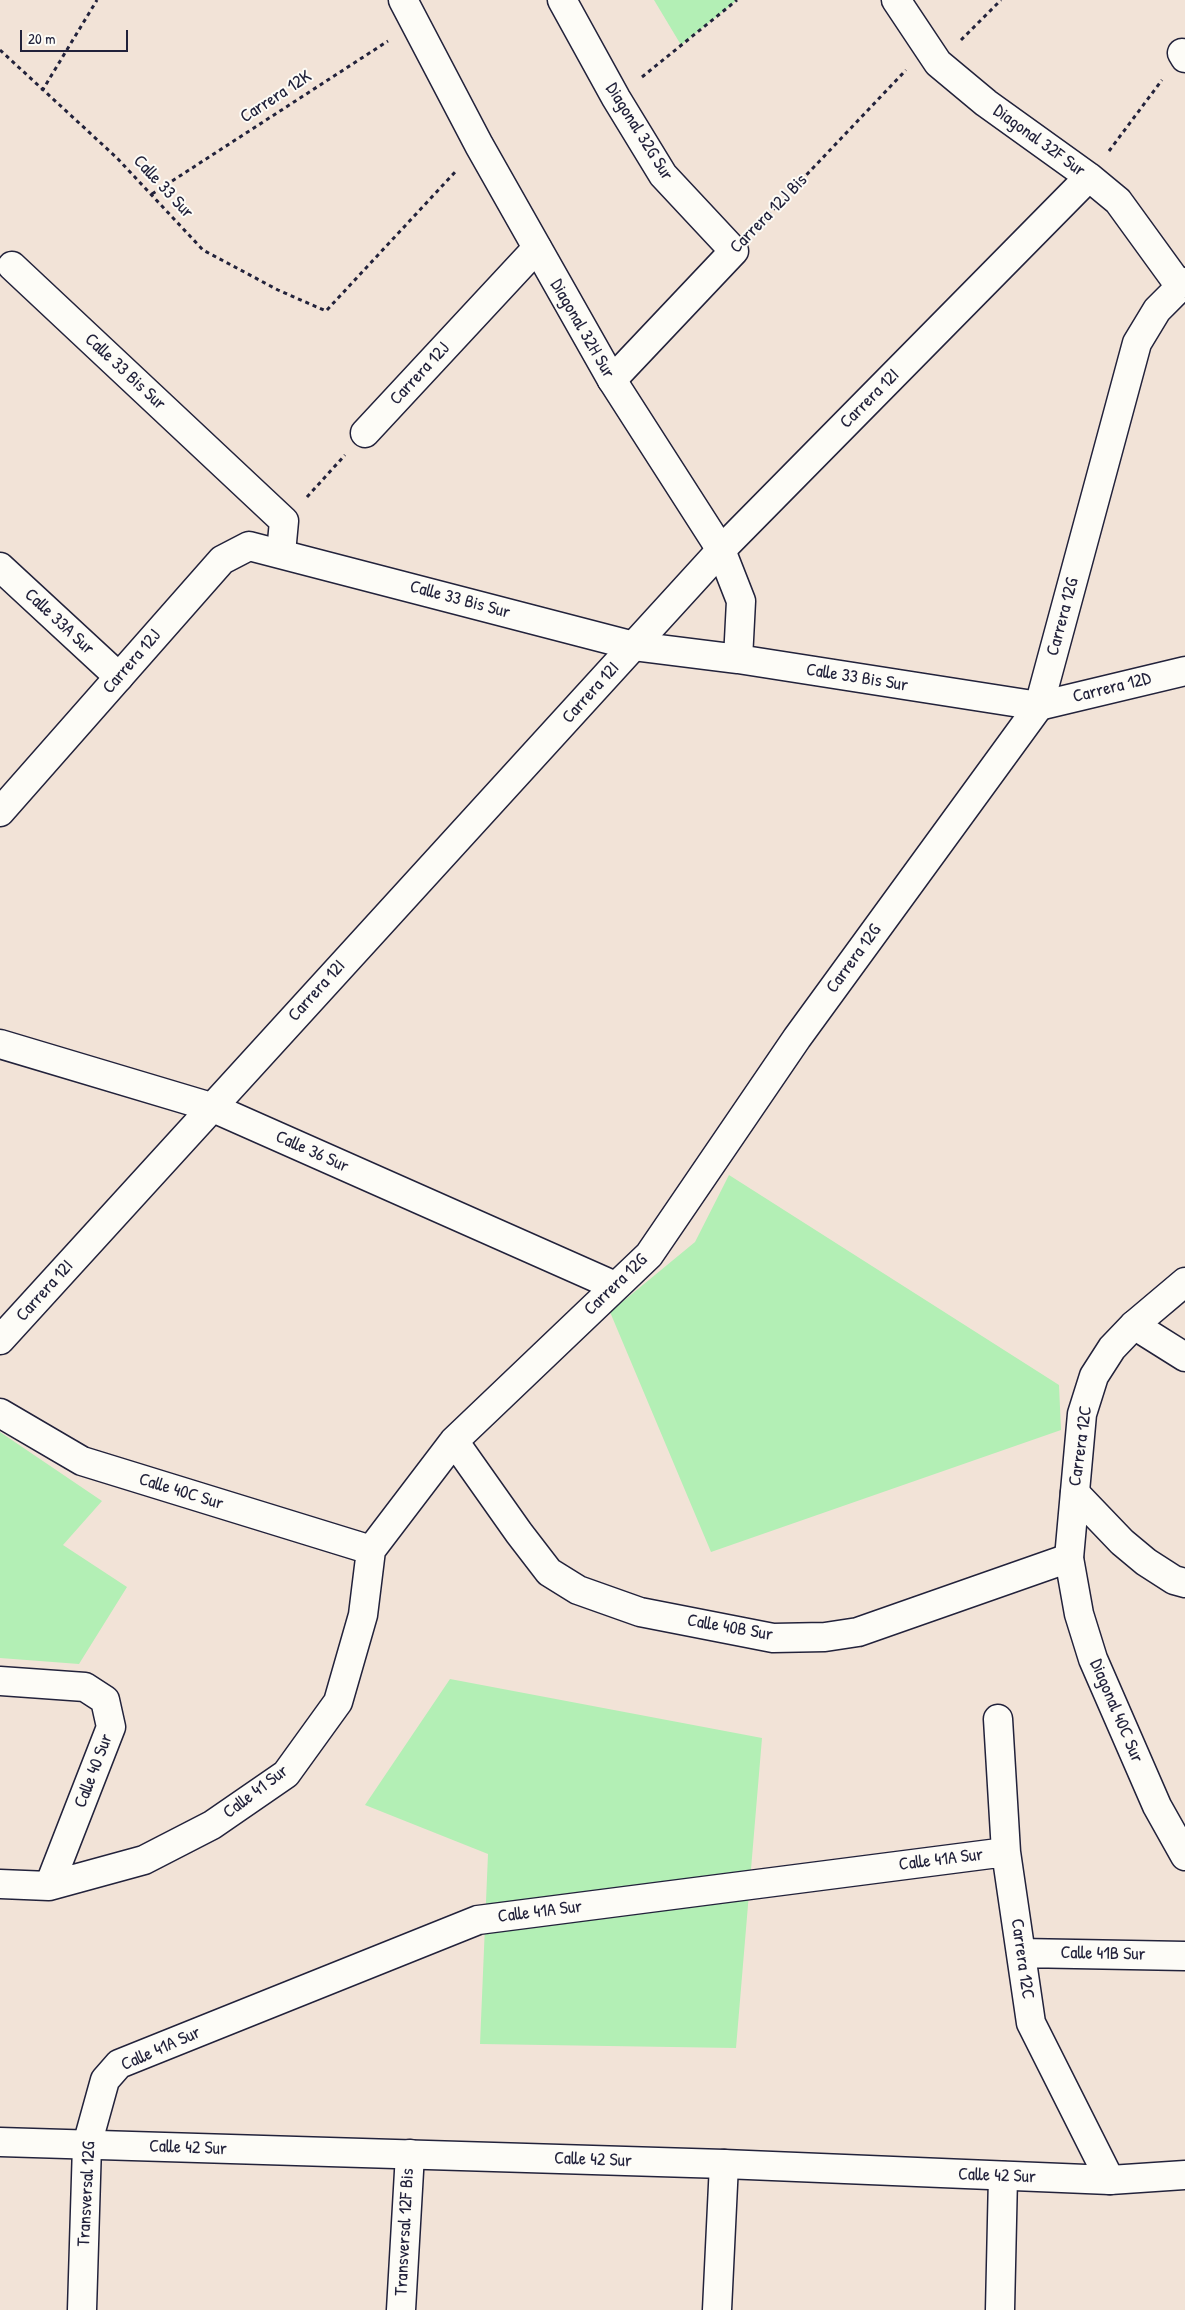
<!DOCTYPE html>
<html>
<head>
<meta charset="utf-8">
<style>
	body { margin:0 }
	#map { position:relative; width:1185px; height:2310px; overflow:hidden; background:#f2e3d7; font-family:"Patrick Hand",sans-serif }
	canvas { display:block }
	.scale { position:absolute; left:20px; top:30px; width:108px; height:22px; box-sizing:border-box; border:2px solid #22223b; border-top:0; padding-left:6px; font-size:15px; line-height:18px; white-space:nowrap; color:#22223b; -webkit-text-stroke:4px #fdfcf7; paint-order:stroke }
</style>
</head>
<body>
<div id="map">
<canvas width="1185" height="2310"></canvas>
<div class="scale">20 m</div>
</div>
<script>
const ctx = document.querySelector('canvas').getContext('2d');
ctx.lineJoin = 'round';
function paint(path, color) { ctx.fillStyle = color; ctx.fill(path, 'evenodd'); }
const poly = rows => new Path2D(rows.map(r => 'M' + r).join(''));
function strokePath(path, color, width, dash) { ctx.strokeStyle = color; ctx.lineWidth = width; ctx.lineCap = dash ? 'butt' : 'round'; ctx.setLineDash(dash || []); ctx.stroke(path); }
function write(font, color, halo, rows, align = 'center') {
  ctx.font = font + ' "Patrick Hand",sans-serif'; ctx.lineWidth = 4; ctx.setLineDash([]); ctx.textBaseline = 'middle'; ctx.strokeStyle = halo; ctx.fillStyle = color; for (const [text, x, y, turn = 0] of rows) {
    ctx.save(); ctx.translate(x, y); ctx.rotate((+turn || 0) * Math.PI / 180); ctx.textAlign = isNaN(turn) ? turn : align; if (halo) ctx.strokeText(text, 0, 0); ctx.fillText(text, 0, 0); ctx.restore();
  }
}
paint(poly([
	[654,0,737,0,681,45],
	[729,1175,1059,1385,1061,1430,711,1552,610,1312,695,1242],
	[0,1432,102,1501,63,1545,127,1587,79,1664,0,1658],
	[450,1679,762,1738,736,2048,480,2044,488,1854,365,1805]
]), '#b3efb5');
const street = poly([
	[562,0,616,98,663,175,734,251,612,380],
	[896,0,938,63,986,103,1089,177,1118,201,1179,285],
	[1182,53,1185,58],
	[12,266,284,521,281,553],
	[365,433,537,248],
	[0,567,119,677],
	[0,1044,211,1107,615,1286],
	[1134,1325,1185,1357],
	[0,1340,721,550,1089,177],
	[0,1413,82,1461,371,1550],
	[454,1441,519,1533,549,1572,578,1590,640,1612,773,1638,825,1637,858,1632,1069,1558],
	[1075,1493,1122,1542,1146,1562,1174,1580,1185,1583],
	[371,1550,454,1441,649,1255,797,1038,1039,706,1137,343,1157,310,1185,282],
	[0,1681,85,1687,105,1700,111,1727,49,1886],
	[998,1719,1006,1852,1031,2023,1110,2180],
	[0,1884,49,1886,144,1860,212,1825,286,1774,338,1702,363,1615,371,1550],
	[1021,1953,1185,1956],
	[82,2310,87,2145,105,2080,119,2064,478,1920,1006,1852],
	[401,2310,410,2154],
	[717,2310,724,2164],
	[1000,2310,1003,2176]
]);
const secondary = poly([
	[403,0,479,145,612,380,721,550,741,601,738,659],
	[0,812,222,560,249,546,634,646,738,659,1039,706,1185,671],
	[1185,1282,1134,1325,1112,1348,1094,1376,1082,1414,1069,1558,1079,1614,1093,1659,1157,1806,1185,1856],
	[0,2142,724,2164,1110,2180,1185,2175]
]);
strokePath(street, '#22223b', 31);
strokePath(secondary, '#22223b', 31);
strokePath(poly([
	[961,40,1001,0],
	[0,50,117,158,203,250,278,290,326,311,456,171],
	[642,77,737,0],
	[42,91,97,0],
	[1109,151,1162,80],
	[152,194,388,41],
	[757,227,906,70],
	[307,497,345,455]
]), '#22223b', 3, [4, 4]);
strokePath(street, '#fdfcf7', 28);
strokePath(secondary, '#fdfcf7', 28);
write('18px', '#22223b', '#fdfcf7', [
	["Carrera 12K",276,97,-33],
	["Diagonal 32G Sur",639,132,58],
	["Diagonal 32F Sur",1039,141,36],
	["Calle 33 Sur",163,187,47],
	["Carrera 12J Bis",769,214,-46],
	["Diagonal 32H Sur",582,329,60],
	["Calle 33 Bis Sur",125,372,43],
	["Carrera 12J",420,374,-47],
	["Carrera 12I",870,399,-45],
	["Calle 33 Bis Sur",460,600,15],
	["Carrera 12G",1063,617,-75],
	["Calle 33A Sur",59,622,43],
	["Carrera 12J",132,662,-49],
	["Calle 33 Bis Sur",857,678,9],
	["Carrera 12D",1112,688,-14],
	["Carrera 12I",591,693,-48],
	["Carrera 12G",854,959,-54],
	["Carrera 12I",317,991,-48],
	["Calle 36 Sur",312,1152,24],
	["Carrera 12G",616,1285,-44],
	["Carrera 12I",45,1291,-48],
	["Carrera 12C",1081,1446,-82],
	["Calle 40C Sur",181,1492,17],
	["Calle 40B Sur",730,1628,10],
	["Diagonal 40C Sur",1116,1711,67],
	["Calle 40 Sur",94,1771,-69],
	["Calle 41 Sur",256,1792,-37],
	["Calle 41A Sur",941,1860,-7],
	["Calle 41A Sur",540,1912,-7],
	["Calle 41B Sur",1103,1954,1],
	["Carrera 12C",1022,1959,82],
	["Calle 41A Sur",161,2049,-24],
	["Calle 42 Sur",188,2148,2],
	["Calle 42 Sur",593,2160,2],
	["Calle 42 Sur",997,2176,2],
	["Transversal 12G",87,2194,-87],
	["Transversal 12F Bis",405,2232,-87]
]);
</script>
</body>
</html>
